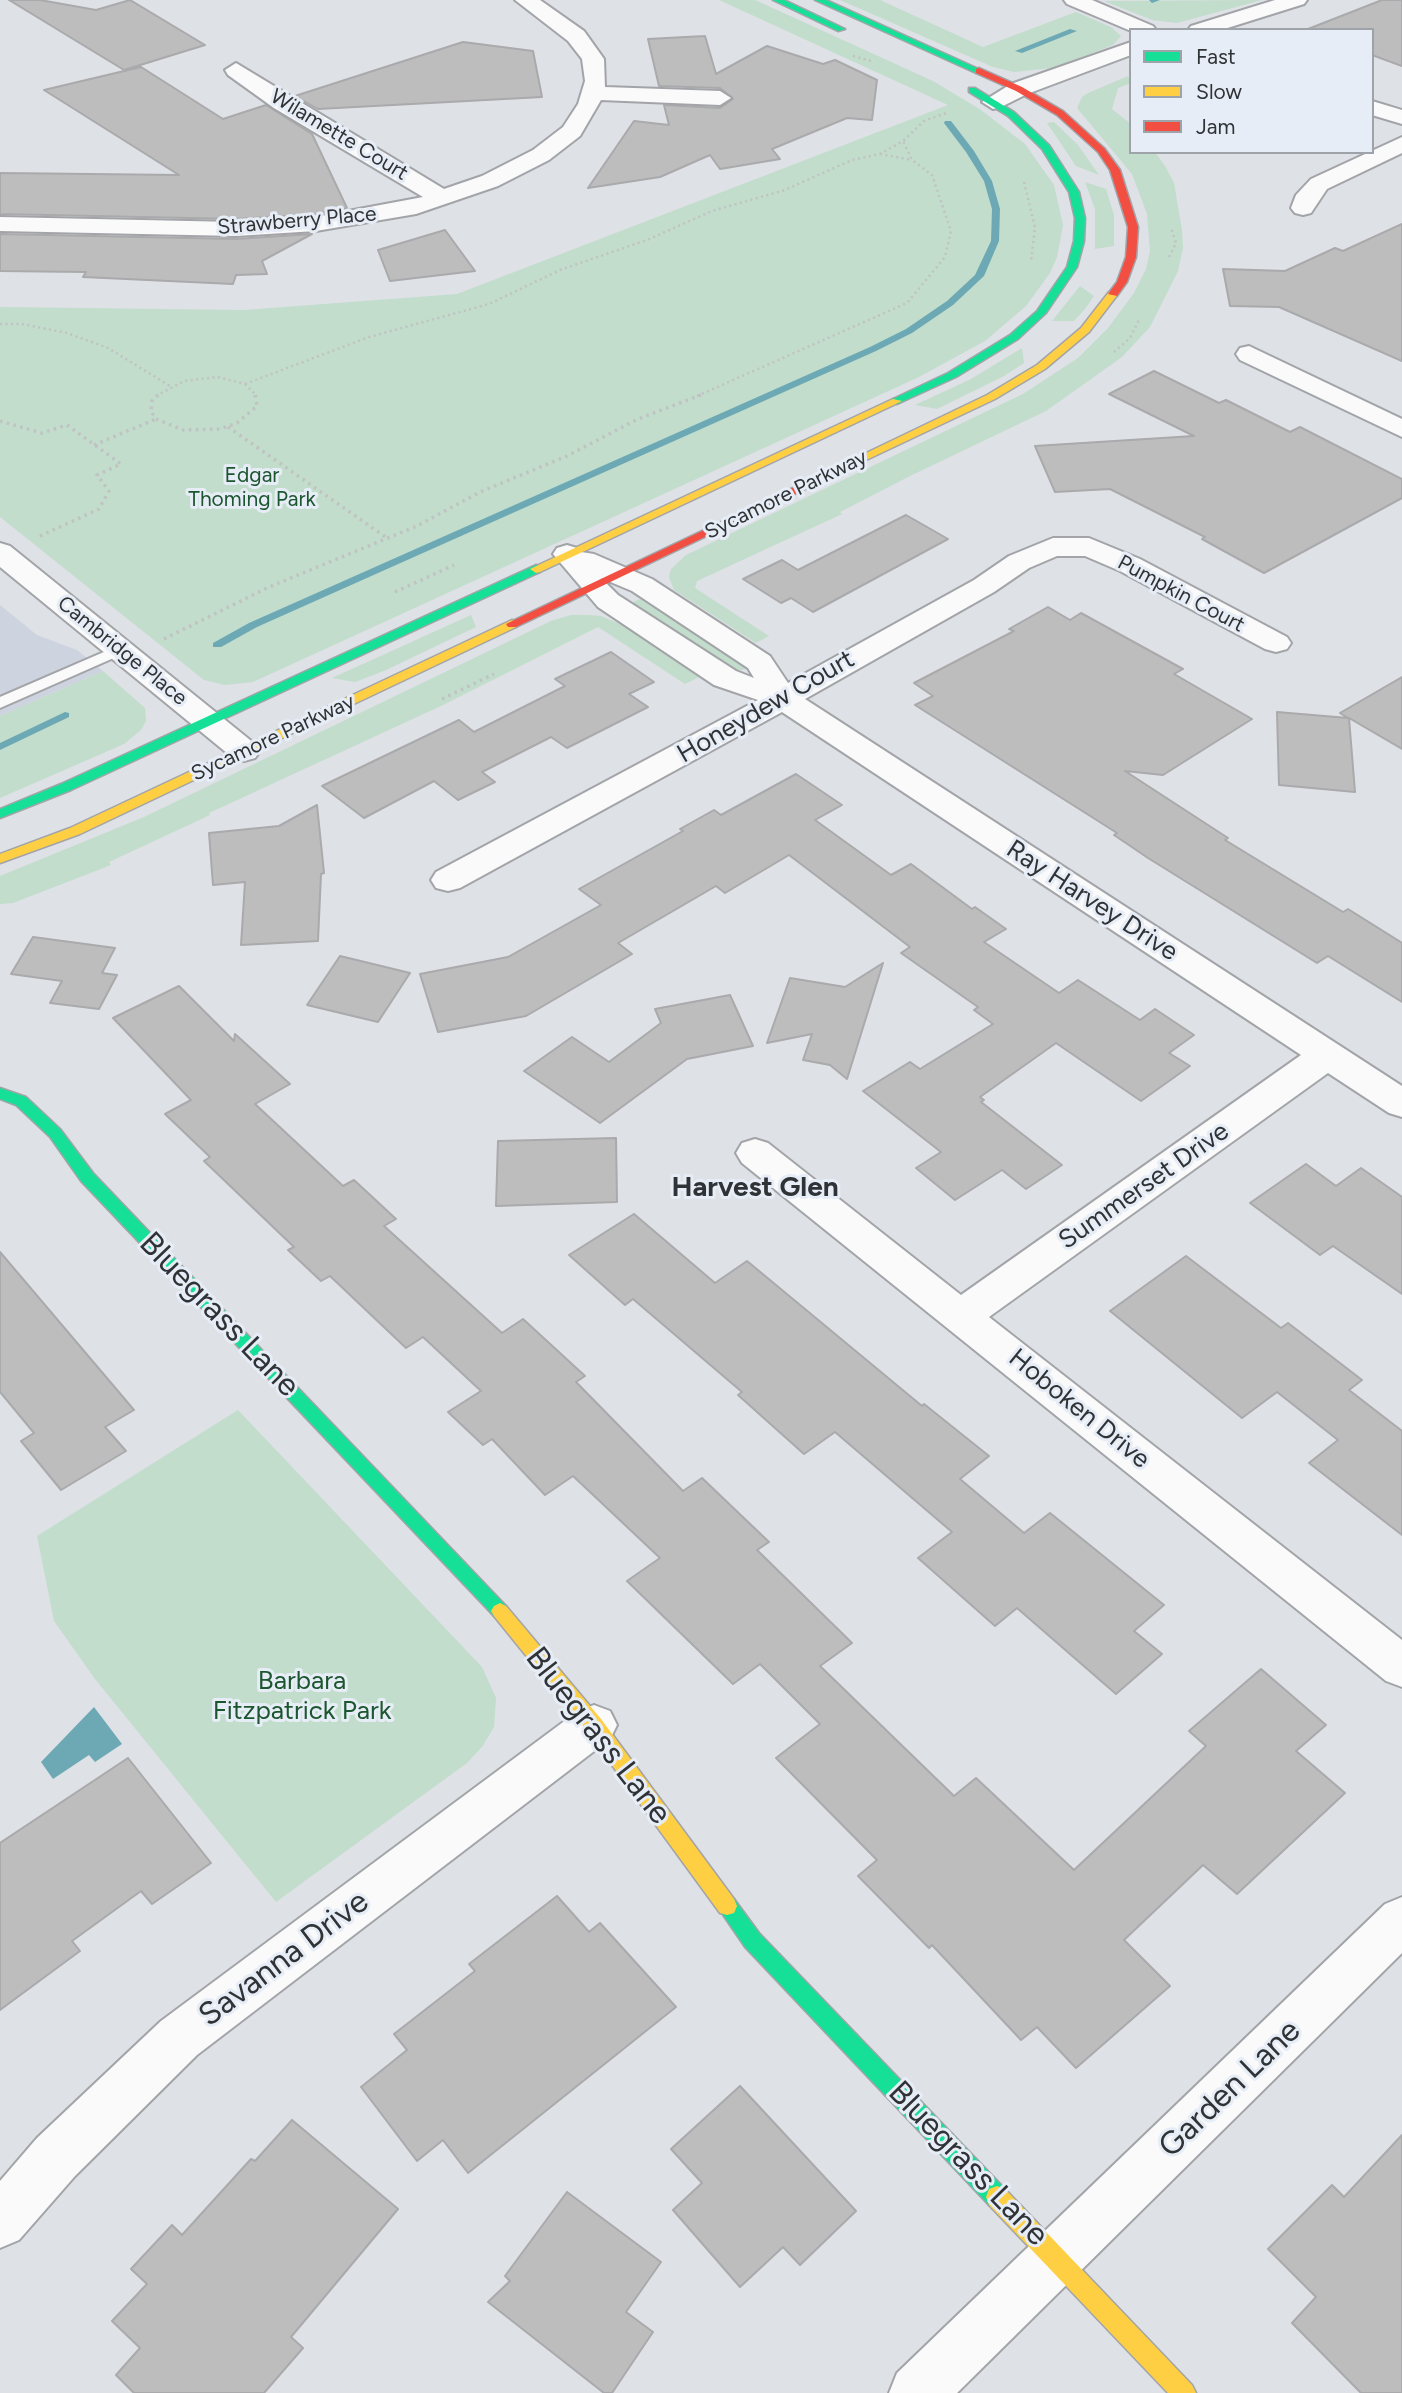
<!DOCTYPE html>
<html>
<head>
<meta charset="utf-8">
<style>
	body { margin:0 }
	#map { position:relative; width:1402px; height:2393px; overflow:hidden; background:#dee1e6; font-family:Figtree,sans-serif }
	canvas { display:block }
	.legend { position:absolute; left:1129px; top:28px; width:245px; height:126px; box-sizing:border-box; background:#e7edf6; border:2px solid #9ea3a9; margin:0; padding:9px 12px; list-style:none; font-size:21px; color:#303336 }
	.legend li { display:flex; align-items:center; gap:14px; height:35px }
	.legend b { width:35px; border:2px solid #9ea3a9 }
</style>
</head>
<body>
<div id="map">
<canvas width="1402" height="2393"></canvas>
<ul class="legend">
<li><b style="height:9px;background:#16e098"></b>Fast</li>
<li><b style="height:9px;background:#ffcf43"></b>Slow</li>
<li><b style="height:9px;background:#f24e42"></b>Jam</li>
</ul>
</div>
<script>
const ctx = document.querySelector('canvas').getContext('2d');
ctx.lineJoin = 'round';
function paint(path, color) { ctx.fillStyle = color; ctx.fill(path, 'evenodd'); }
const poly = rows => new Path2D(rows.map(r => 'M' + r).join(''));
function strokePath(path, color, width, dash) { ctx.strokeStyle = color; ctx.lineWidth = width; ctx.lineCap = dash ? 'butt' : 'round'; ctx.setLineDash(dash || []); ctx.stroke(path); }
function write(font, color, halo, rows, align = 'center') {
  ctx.font = font + ' Figtree,sans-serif'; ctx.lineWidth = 6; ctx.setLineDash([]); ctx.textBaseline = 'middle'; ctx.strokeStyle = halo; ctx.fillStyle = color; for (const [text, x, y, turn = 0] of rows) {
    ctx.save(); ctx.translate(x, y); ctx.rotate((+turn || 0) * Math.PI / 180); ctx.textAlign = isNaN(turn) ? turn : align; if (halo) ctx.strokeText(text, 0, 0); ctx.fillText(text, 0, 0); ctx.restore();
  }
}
paint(poly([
	[0,605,37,635,77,650,103,671,0,716]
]), '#cdd4df');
paint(poly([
	[719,0,755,0,933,81,981,110,1025,144,1054,185,1063,225,1057,257,1050,273,1026,306,985,341,919,377,253,682,225,685,204,680,0,517,0,307,244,310,457,294,948,105],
	[840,0,880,0,983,47,1076,12,1111,27,1121,36,1113,45,1053,68,1014,72,993,67],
	[1262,0,1177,23,1152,20,1104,1],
	[1128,76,1131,83,1118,88,1112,109,1131,124,1131,152,1155,152,1165,166,1174,183,1182,230,1183,248,1178,271,1150,327,1122,357,1046,411,912,475,840,512,842,514,697,581,695,588,769,636,756,643,674,590,669,577,671,569,686,555,1023,394,1078,358,1108,328,1134,293,1146,269,1150,251,1147,214,1132,174,1077,108,1082,97,1088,93],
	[1054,122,1078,145,1099,175,1076,166,1047,123],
	[1085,182,1106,189,1114,215,1114,246,1095,249,1095,209],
	[1080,286,1094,296,1085,309,1074,321,1052,321],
	[1022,348,1024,363,1004,376,937,409,915,405,971,379],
	[640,599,745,666,746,669,736,671,635,605,633,602],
	[471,615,476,627,386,670,355,682,332,678],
	[589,615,601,616,622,625,699,677,685,684,598,627,443,705,209,813,210,815,109,862,111,865,13,903,0,904,0,876,144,817,551,621,571,615],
	[103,671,145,708,146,721,141,730,124,744,0,798,0,716],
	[238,1410,482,1667,496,1698,494,1727,482,1747,467,1763,276,1902,95,1679,54,1621,37,1536]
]), '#c2ddcb');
paint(poly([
	[94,1707,122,1744,95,1762,89,1755,53,1779,41,1762]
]), '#6da9b4');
paint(poly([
	[1149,0,1160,0,1152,3,1149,0],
	[1070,29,1077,31,1022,53,1015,51,1070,29],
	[945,121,951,121,974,151,992,181,1000,209,999,241,984,276,953,305,912,333,876,351,257,627,221,647,213,647,213,643,249,623,870,347,906,329,947,301,975,275,991,241,992,209,984,181,966,152,944,123,945,121],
	[65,712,69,713,69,717,0,750,0,743,65,712]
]), '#6da9b4');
const building = poly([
	[9,0,40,0,96,10,130,0,205,45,124,70,9,0],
	[1382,0,1402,0,1402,66,1372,55,1372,30,1308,29,1382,0],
	[705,36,716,74,767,46,823,64,835,60,877,80,872,120,847,118,772,149,780,159,720,169,710,155,660,177,588,188,634,121,669,125,664,105,720,108,733,99,720,88,659,86,648,39,705,36],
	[463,42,533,51,542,97,318,109,295,96,463,42],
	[141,67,223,119,266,105,312,134,347,208,316,214,236,219,0,214,0,173,179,175,44,90,141,67],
	[1402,224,1402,361,1279,307,1230,306,1223,269,1285,271,1335,248,1343,251,1402,224],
	[445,230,475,271,390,281,378,250,445,230],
	[0,234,236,239,312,234,262,261,267,274,236,275,233,284,83,277,86,272,0,271,0,234],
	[1154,371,1219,403,1226,400,1290,432,1300,427,1402,479,1402,498,1264,573,1202,539,1205,537,1110,489,1055,492,1035,446,1194,436,1109,394,1154,371],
	[906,515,948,539,813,612,791,598,781,603,743,579,782,560,798,570,906,515],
	[1048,607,1070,620,1081,613,1183,669,1174,674,1252,719,1163,775,1125,771,1228,838,1225,840,1343,912,1348,909,1402,943,1402,1002,1328,956,1317,963,1148,858,1114,835,1117,833,915,705,933,696,914,683,1014,631,1009,629,1048,607],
	[611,652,654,682,629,694,648,707,567,748,551,737,482,772,495,782,458,800,434,781,364,818,322,786,459,720,474,732,565,686,555,679,611,652],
	[1402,677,1402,749,1349,718,1355,792,1279,785,1277,712,1348,718,1340,713,1402,677],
	[796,774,842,805,815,820,891,875,911,864,972,909,975,907,1006,929,984,942,1059,993,1078,980,1140,1020,1155,1009,1194,1035,1169,1053,1190,1066,1141,1101,1056,1043,980,1097,984,1100,981,1102,1062,1165,1026,1189,1002,1170,955,1200,916,1168,941,1152,863,1091,910,1062,920,1069,993,1024,974,1010,978,1007,901,953,910,947,789,855,725,893,716,886,618,943,632,954,526,1016,438,1032,420,974,508,957,601,905,579,889,683,831,680,829,714,810,721,815,796,774],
	[317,805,324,873,321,874,318,941,241,945,245,882,213,885,209,833,279,826,317,805],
	[33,937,115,948,102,973,117,975,99,1009,50,1003,62,981,11,974,33,937],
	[340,956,410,973,378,1022,307,1005,340,956],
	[883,963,847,1079,830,1065,803,1060,812,1034,767,1043,790,978,845,987,883,963],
	[179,986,234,1041,235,1034,290,1084,255,1104,343,1186,354,1180,396,1219,384,1226,502,1333,523,1319,585,1376,576,1382,683,1491,702,1478,769,1542,757,1550,852,1643,820,1666,954,1796,976,1778,1074,1870,1206,1746,1189,1731,1261,1669,1326,1725,1296,1751,1345,1793,1237,1894,1203,1865,1124,1940,1170,1986,1076,2068,1037,2027,1021,2040,932,1945,929,1948,858,1876,877,1860,776,1758,820,1724,760,1664,733,1684,627,1581,660,1558,573,1476,545,1495,492,1439,483,1445,448,1412,481,1391,423,1337,406,1348,330,1276,321,1281,288,1250,294,1247,204,1161,210,1157,165,1114,191,1100,113,1018,179,986],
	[730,995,753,1046,687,1059,600,1123,524,1071,572,1037,609,1062,661,1023,655,1009,730,995],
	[616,1138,617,1202,496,1206,498,1141,616,1138],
	[1306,1164,1336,1186,1361,1168,1402,1197,1402,1294,1333,1246,1320,1255,1250,1203,1306,1164],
	[634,1214,715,1283,747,1261,922,1406,924,1404,989,1456,960,1479,1024,1533,1050,1513,1164,1605,1134,1631,1162,1654,1116,1694,1017,1608,995,1626,918,1558,952,1532,835,1432,804,1454,738,1395,742,1392,633,1299,625,1305,569,1255,634,1214],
	[0,1252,134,1410,105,1427,126,1451,61,1490,21,1441,34,1433,0,1392,0,1252],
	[1186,1256,1281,1328,1288,1323,1362,1380,1349,1390,1402,1431,1402,1535,1309,1463,1338,1440,1277,1392,1242,1418,1110,1311,1186,1256],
	[128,1758,211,1863,152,1904,141,1891,72,1941,80,1951,0,2010,0,1843,128,1758],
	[557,1896,589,1932,600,1923,676,2007,468,2173,443,2140,417,2161,361,2087,407,2050,394,2034,475,1971,469,1964,557,1896],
	[740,2086,856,2211,800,2265,783,2247,740,2287,673,2210,702,2183,671,2149,740,2086],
	[292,2120,398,2209,291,2337,303,2348,264,2393,134,2393,116,2375,140,2348,112,2321,147,2284,131,2269,172,2225,182,2235,251,2159,255,2161,292,2120],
	[1402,2135,1402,2393,1361,2393,1292,2323,1316,2297,1268,2249,1332,2185,1344,2197,1402,2135],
	[567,2192,661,2262,626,2312,653,2332,612,2393,604,2393,488,2302,510,2281,505,2276,567,2192]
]);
paint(building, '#bebdbe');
strokePath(building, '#aaa9ab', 2);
const lane = poly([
	[120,645,125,647,125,653,0,708,0,697,120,645]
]);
const street = poly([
	[515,0,540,0,584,31,604,59,605,87,720,91,731,98,720,105,601,100,580,136,549,160,498,186,416,214,316,231,236,236,0,231,0,217,236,222,316,217,423,197,274,108,228,75,225,70,236,63,444,189,482,176,533,150,563,127,578,104,585,81,582,59,568,41,515,0],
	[1064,0,1092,0,1153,26,1156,30,1131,31,1067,4,1064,0],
	[1275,0,1307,0,1304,4,1221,30,1188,30,1191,26,1275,0],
	[1131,42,1131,55,1027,94,1001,107,993,109,982,102,1011,84,1131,42],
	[1372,101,1402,110,1402,124,1372,115,1372,101],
	[1402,137,1402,153,1327,189,1311,213,1303,215,1295,213,1291,208,1296,195,1311,179,1402,137],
	[1249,346,1402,419,1402,437,1240,360,1236,354,1240,348,1249,346],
	[1053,538,1089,538,1140,559,1287,637,1291,643,1287,649,1276,652,1265,649,1120,571,1085,556,1057,556,1029,568,994,592,805,699,1402,1086,1402,1117,1389,1113,1328,1073,989,1317,1402,1640,1402,1687,1386,1681,742,1163,736,1153,742,1143,755,1139,768,1143,961,1295,1301,1055,782,712,460,888,448,891,436,888,431,880,436,872,758,700,714,685,598,607,553,554,557,548,567,545,577,548,581,552,594,554,652,579,770,656,788,683,974,580,1009,556,1053,538],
	[601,578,632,591,748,668,754,678,736,671,618,595,601,578],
	[0,543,10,546,255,744,260,751,255,758,244,761,233,758,0,567,0,543],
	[594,1705,610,1711,617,1725,610,1739,197,2055,75,2176,19,2240,0,2248,0,2181,37,2138,161,2021,578,1711,594,1705],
	[1402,1897,1402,1953,957,2393,889,2393,897,2373,1385,1904,1402,1897]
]);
const fast = poly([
	[773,0,784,0,845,29,838,31,773,0],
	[815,0,826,0,983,71,976,73,815,0],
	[969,88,975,88,1014,112,1049,145,1079,192,1085,218,1084,241,1077,267,1046,313,1018,339,956,377,897,404,892,401,893,399,948,373,1010,335,1037,311,1067,267,1074,241,1075,218,1069,192,1042,149,1008,116,969,92,969,88],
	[536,565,540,566,540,572,71,790,0,818,0,809,61,784,536,565],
	[0,1088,26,1097,60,1129,93,1173,506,1606,509,1611,506,1616,500,1619,494,1616,81,1181,50,1137,16,1105,0,1099,0,1088],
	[727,1897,734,1899,759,1933,1005,2189,1008,2197,1005,2205,997,2208,989,2205,745,1947,717,1906,720,1899,727,1897]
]);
const slow = poly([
	[1113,291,1118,294,1089,332,1045,369,995,399,845,470,835,468,987,395,1037,365,1081,328,1109,292,1113,291],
	[893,399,902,401,540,572,536,573,530,569,893,399],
	[512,620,518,624,516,627,80,834,0,863,0,854,70,828,512,620],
	[500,1603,506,1606,601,1719,734,1899,737,1906,734,1913,727,1915,720,1913,587,1731,494,1616,491,1611,494,1606,500,1603],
	[997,2186,1005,2189,1192,2385,1196,2393,1168,2393,989,2205,986,2197,989,2189,997,2186]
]);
const jam = poly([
	[979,68,1022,87,1063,111,1104,148,1120,170,1138,227,1136,257,1127,282,1117,296,1108,294,1117,282,1126,257,1128,227,1110,170,1098,152,1057,115,1016,91,976,73,976,69,979,68],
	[841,465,845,466,845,470,516,627,508,627,506,624,841,465]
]);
strokePath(lane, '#a2a4a8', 4);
strokePath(street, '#a2a4a8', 4);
strokePath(fast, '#a2a4a8', 3);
strokePath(slow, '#a2a4a8', 3);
strokePath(jam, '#a2a4a8', 3);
strokePath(poly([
	[853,56,871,61],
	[880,154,912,160],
	[1024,182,1035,227,1031,262],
	[1169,257,1176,243,1171,227],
	[0,324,22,324,67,333,108,348,170,386],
	[1114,352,1130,338,1140,318],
	[245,384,257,396],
	[245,384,369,337,489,304,560,270,647,240,712,211,785,190,852,160,880,154,903,141,924,121,949,112],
	[156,396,184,381,217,377,245,384],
	[697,396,907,303,945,257,951,231,932,175,912,160,903,141]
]), '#c0c2c3', 2.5, [2, 3.5]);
strokePath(poly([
	[158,395,152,401,151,411,156,419,183,430,220,429,237,423,257,406,255,395],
	[0,421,42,433,67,425,121,464,97,475,109,491,99,509,38,537],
	[228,427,387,538],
	[94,445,156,419],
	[395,592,454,565],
	[164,639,269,587,417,526,480,492,567,456,638,419,701,395],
	[442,699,494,674]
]), '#c0c2c3', 3.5, [2.5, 4.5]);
paint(lane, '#fafafb');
paint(street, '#fafafb');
paint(fast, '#16e098');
paint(slow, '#ffcf43');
paint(jam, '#f24e42');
write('21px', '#303336', '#e7edf6', [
	["Wilamette Court",339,135,31],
	["Strawberry Place",297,221,-5],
	["Sycamore Parkway",786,495,-26],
	["Pumpkin Court",1181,594,28],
	["Cambridge Place",122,651,39],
	["Sycamore Parkway",273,738,-25]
]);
write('21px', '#1c562e', '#e7edf6', [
	["Edgar",252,476],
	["Thoming Park",252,500]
]);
write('26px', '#303336', '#e7edf6', [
	["Honeydew Court",766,707,-30],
	["Ray Harvey Drive",1092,901,33],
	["Summerset Drive",1144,1186,-35],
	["Hoboken Drive",1079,1409,39]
]);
write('26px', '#1c562e', '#e7edf6', [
	["Barbara",302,1681],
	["Fitzpatrick Park",302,1711]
]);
write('bold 28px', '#303336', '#e7edf6', [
	["Harvest Glen",755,1188]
]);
write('32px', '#303336', '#e7edf6', [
	["Bluegrass Lane",219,1315,46],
	["Bluegrass Lane",598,1736,52],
	["Savanna Drive",284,1959,-37],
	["Garden Lane",1230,2089,-44],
	["Bluegrass Lane",968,2164,46]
]);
</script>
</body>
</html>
